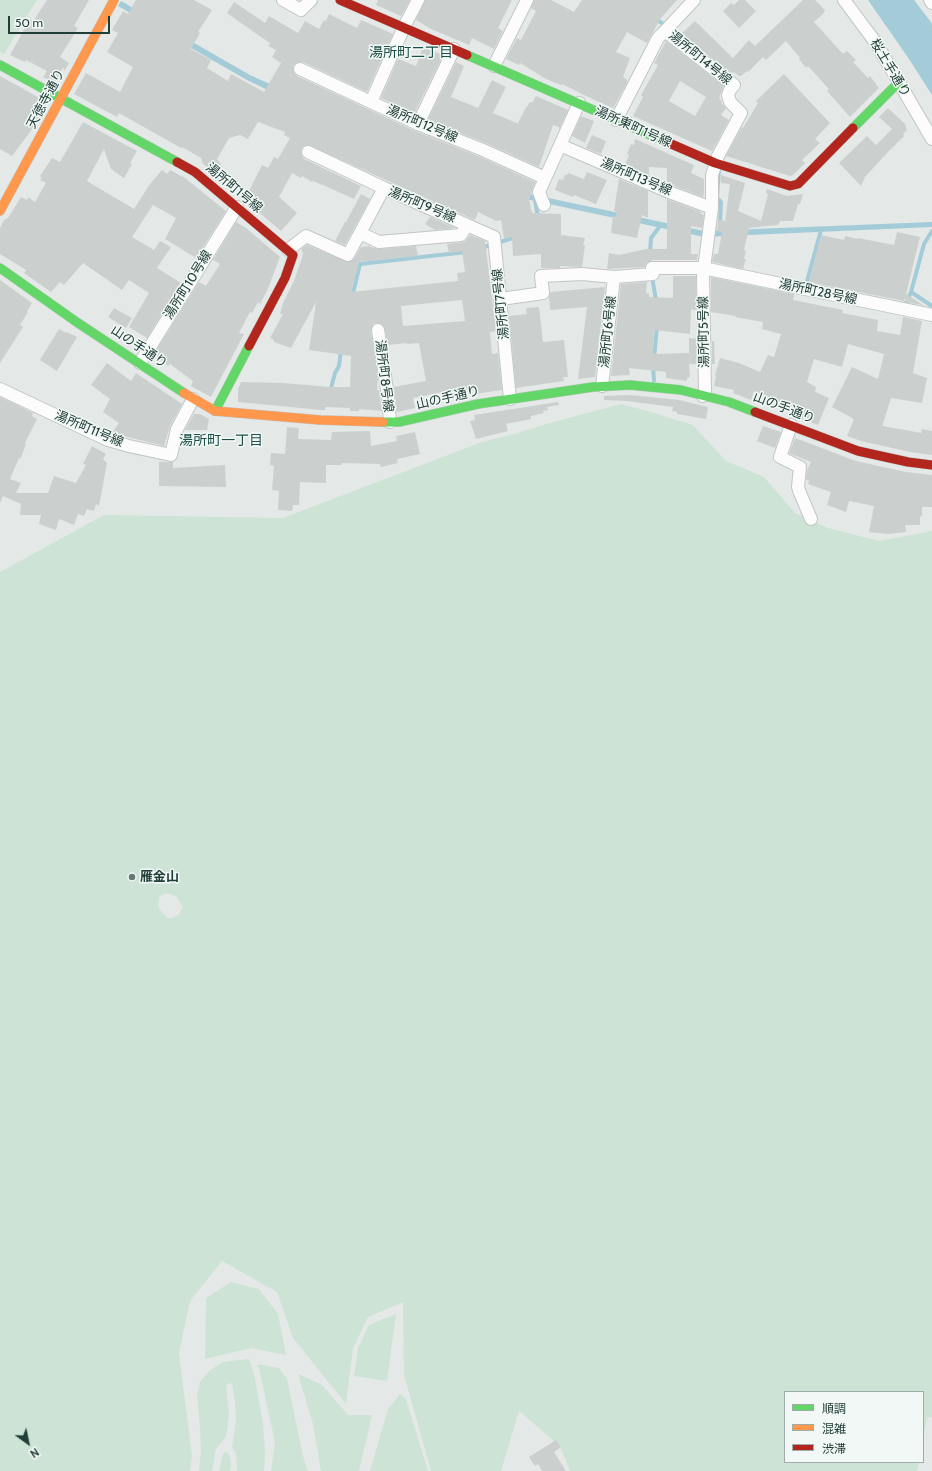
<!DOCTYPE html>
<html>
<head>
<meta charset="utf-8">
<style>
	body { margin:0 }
	#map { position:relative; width:932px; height:1471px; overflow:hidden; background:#e4e9e7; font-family:Cabin,"Noto Sans JP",sans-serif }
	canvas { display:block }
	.legend { position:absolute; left:784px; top:1391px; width:140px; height:72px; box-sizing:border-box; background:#f1f8f5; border:1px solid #9eada9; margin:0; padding:5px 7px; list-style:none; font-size:12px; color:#213d38 }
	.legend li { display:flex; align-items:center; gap:8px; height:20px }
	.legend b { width:20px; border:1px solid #9eada9 }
	.north { position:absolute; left:8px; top:1423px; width:40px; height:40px; -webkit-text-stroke:3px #f1f8f5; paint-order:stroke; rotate:147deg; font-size:11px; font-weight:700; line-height:16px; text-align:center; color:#213d38 }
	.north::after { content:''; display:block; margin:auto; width:14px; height:18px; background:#213d38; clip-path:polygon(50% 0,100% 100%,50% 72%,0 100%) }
	.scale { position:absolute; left:8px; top:16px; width:102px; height:18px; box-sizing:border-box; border:2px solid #213d38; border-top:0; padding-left:5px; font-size:12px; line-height:14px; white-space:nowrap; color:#213d38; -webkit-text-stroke:3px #f1f8f5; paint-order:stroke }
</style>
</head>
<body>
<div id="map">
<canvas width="932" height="1471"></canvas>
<ul class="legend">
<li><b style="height:5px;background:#63d668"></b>順調</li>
<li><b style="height:5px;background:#ff974d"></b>混雑</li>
<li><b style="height:5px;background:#b3261e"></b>渋滞</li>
</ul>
<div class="north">N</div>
<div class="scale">50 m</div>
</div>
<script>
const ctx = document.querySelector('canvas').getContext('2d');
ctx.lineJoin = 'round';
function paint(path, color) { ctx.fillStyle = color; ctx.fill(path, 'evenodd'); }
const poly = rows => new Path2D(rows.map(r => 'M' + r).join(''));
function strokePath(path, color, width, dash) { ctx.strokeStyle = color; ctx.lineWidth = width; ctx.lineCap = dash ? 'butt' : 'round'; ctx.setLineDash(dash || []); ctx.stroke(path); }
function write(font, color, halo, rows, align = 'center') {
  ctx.font = font + ' Cabin,"Noto Sans JP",sans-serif'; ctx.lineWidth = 3; ctx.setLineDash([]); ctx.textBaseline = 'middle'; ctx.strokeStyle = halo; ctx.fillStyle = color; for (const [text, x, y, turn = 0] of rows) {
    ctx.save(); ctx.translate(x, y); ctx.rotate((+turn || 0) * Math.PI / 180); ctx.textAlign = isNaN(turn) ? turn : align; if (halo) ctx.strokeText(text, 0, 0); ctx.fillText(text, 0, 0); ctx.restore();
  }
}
paint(poly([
	[0,0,37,0,4,54,0,52],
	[621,404,651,412,693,425,726,461,764,477,795,513,828,528,879,541,932,531,932,1417,927,1418,923,1439,923,1392,785,1392,785,1462,919,1462,917,1471,570,1471,560,1446,519,1411,501,1471,431,1471,404,1375,403,1302,368,1317,353,1348,346,1404,293,1338,277,1292,222,1261,190,1301,179,1353,192,1456,190,1471,0,1471,0,572,104,515,283,518,482,442,518,433,546,424],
	[166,893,176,896,183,907,179,914,173,918,167,918,158,907,159,897],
	[231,1282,259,1289,278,1314,286,1355,251,1348,205,1359,206,1298],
	[396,1314,387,1381,354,1376,358,1348,369,1325],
	[248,1359,251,1364,255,1379,263,1424,265,1454,264,1471,237,1471,236,1454,232,1447,236,1421,235,1403,232,1383,226,1385,229,1416,226,1437,216,1449,212,1471,199,1471,201,1451,200,1427,197,1396,200,1382,209,1371,223,1362],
	[258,1364,279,1368,287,1379,303,1456,308,1471,271,1471,275,1442],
	[298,1374,322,1385,348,1415,372,1415,359,1471,321,1471,313,1424],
	[400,1394,406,1399,428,1471,370,1471,388,1409],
	[226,1452,229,1454,231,1462,230,1471,219,1471,223,1454]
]), '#cce3d5');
paint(poly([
	[868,0,914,0,931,22,932,25,932,95,909,59],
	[121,1,250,75,274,86,381,148,420,168,440,175,704,231,932,222,932,227,704,237,441,181,420,175,363,144,272,92,247,80,118,6]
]), '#a3ccd8');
strokePath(poly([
	[655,19,662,23],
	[719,169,717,198,721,202,720,225],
	[535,200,538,218],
	[481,248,516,237],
	[649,268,651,238,660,226],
	[652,276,656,301],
	[806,285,821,230],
	[911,292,932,306],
	[352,297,360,264,466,252],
	[905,305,911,292,924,244,932,231],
	[654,359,657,326],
	[653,365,654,381],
	[330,392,335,373,339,366,341,350]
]), '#a3ccd8', 4);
paint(poly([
	[47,0,89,0,74,26,78,28,60,57,69,63,64,71,63,67,54,83,43,77,47,71,26,60,25,62,10,55,30,19,34,20],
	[136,0,194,0,212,10,198,32,200,33,191,49,211,60,207,68,228,81,231,74,264,92,281,63,272,57,276,50,268,46,270,43,258,35,227,13,234,2,265,23,269,16,298,33,305,21,319,29,324,20,326,21,329,14,357,28,361,20,393,34,367,92,303,62,299,62,293,66,294,73,297,76,415,131,480,157,535,182,529,200,532,213,561,214,561,235,585,238,583,245,585,245,582,267,560,266,560,268,541,268,541,254,513,256,512,237,504,239,501,220,496,221,478,212,475,220,308,145,304,146,301,149,302,156,304,159,361,186,354,199,323,185,324,183,322,185,313,181,312,182,302,176,301,178,292,173,279,197,297,213,281,231,249,204,251,200,246,197,262,165,268,168,274,157,278,159,290,138,284,135,285,132,258,122,248,139,240,135,229,138,217,159,221,164,214,171,203,164,201,158,182,147,181,148,119,113,117,117,74,94,86,73,120,92,133,67,107,52,118,33,112,30,123,11,128,14],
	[378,0,410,0,401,16,376,5],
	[425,0,512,0,498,28,503,31,494,49,472,38,469,45,431,29,416,20],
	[534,0,551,0,574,12,582,0,677,0,660,19,647,43,627,32,616,52,630,58,623,77,627,80,627,83,613,108,586,96,562,84,561,85,546,79,520,63,519,65,506,59,517,38,521,40,536,11,531,8],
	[739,0,745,0,756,11,739,28,723,11,731,3,734,5],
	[803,0,815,0,825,10,823,14,814,22,843,54,847,51,856,60,853,62,868,78,870,76,879,88,850,117,827,91,829,89,808,66,806,68,799,59,800,58,786,41,766,60,763,57,748,72,747,71,741,76,739,76,734,72,732,74,681,34,695,21,733,58,749,40,755,46],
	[666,41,724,86,719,98,722,102,721,103,726,108,721,115,729,120,712,151,633,116,643,97,641,95,658,65,654,63],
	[680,81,706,97,695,116,669,101],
	[423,47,443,55,414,114,381,98,398,59,416,66],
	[456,62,464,66,451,97,478,108,492,80,506,87,493,113,514,122,518,123,526,107,527,107,530,102,532,103,536,96,568,110,559,130,559,127,553,125,539,167,486,143,428,120],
	[784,74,830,123,815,139,820,143,802,160,805,163,793,175,790,176,726,156,742,127,743,128,758,103,756,101],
	[0,76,47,102,30,132,12,156,0,149],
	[888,108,905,124,907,130,903,134,904,136,886,154,865,177,861,186,839,163,867,136,876,145,892,129,879,117],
	[581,116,594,121,585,143,572,136],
	[83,122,137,151,130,163,132,164,124,178,111,169,104,149,87,181,134,209,150,184,162,170,167,174,170,170,185,178,226,211,196,258,165,239,176,218,153,205,132,237,154,250,160,241,171,247,157,268,181,283,147,338,129,327,149,293,129,280,122,290,83,263,64,285,60,282,51,292,24,273,26,270,0,254,0,228,4,220,8,218,21,197,27,200,28,197,35,202,46,183,40,180,42,178,40,176,52,158,60,162],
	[592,135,606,141,601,154,586,148],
	[635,139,694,165,691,173,704,179,704,193,703,197,667,183,667,168,649,167,649,175,625,165,629,155,627,154,631,144,634,145],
	[587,172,607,180,596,204,574,195,573,197,555,190,559,179,563,180,565,175,567,175,568,173,584,179],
	[721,175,745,183,738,211,761,221,768,194,766,193,767,189,787,196,803,194,800,204,798,204,793,221,780,221,778,225,749,228,744,250,746,251,744,259,746,259,743,269,712,262,714,254,718,254,722,232,717,231,718,220,725,221,730,184,721,183],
	[619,179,648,191,648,218,642,215,637,238,611,233,613,216,616,217,617,212,614,211],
	[361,194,370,199,345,245,335,241,345,222,346,222],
	[667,199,701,212,701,214,704,215,702,228,691,226,691,254,698,254,697,260,652,260,646,263,645,267,607,269,609,253,619,255,646,249,667,249],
	[430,217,455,228,435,230,425,224],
	[236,222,246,228,280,257,267,291,260,304,258,302,252,313,250,312,239,333,244,334,211,397,191,386,193,381,170,364,168,366,154,354,199,282,206,286,220,264,213,260],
	[897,232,920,237,906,294,923,305,905,302,905,298,904,301,809,282,821,235,844,240,845,236,858,239,858,238,894,245],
	[470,235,485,241,496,331,490,332,492,354,498,353,502,390,475,394,474,389,449,393,448,391,413,398,415,408,397,412,394,387,426,381,419,343,407,344,407,343,388,345,384,326,377,323,373,324,371,331,378,377,377,390,379,390,382,411,359,409,359,411,350,411,350,408,325,407,325,410,321,410,238,402,238,389,241,382,284,383,329,387,350,387,351,356,309,350,316,302,291,348,274,342,274,340,270,338,283,314,280,314,283,303,294,281,302,258,303,253,301,249,307,245,348,262,354,259,361,247,370,246,370,247,380,249,416,246,418,256,359,262,351,292,458,281,457,273,465,272,462,251,449,253,447,244,465,242],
	[462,300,465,321,403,326,401,306],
	[673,276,696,276,696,310,691,309,690,334,654,330,653,354,689,353,689,338,697,339,697,364,689,364,690,377,687,378,687,381,666,378,666,372,629,368,630,375,611,376,621,284,647,282,646,293,649,294,649,297,673,298],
	[711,277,794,294,793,300,843,310,842,313,878,320,877,331,900,335,903,317,922,321,913,373,927,378,922,403,891,398,883,424,883,426,921,433,922,429,932,431,932,455,910,452,861,441,847,436,854,419,832,407,852,367,878,379,884,354,848,344,842,367,814,359,807,382,816,387,815,392,829,398,818,425,800,418,801,417,795,414,797,409,754,391,751,400,733,393,734,390,714,386,716,376,715,375,720,358,739,363,760,372,768,355,774,357,781,334,762,329,763,322,735,317,736,316,711,312],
	[0,280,32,303,27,311,28,312,20,325,23,327,0,363],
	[605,287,595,377,578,379,587,307,550,310,549,297,550,292],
	[539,307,543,342,564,340,568,377,563,377,564,381,516,388,509,316,527,314,526,308],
	[114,308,132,318,126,328,108,317],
	[59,329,66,333,67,332,77,337,57,371,40,360],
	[712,341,714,341,715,364,712,364],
	[107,363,131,381,136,373,182,404,170,426,164,446,112,433,119,423,103,412,110,399,91,385],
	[630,395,679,400,708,407,706,419,677,414,677,412,672,411,673,407,626,401,604,400,604,396],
	[0,397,33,413,32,416,37,419,25,443,26,443,21,458,19,458,10,479,21,483,16,493,48,493,54,476,76,483,86,465,83,464,92,446,106,454,103,459,107,463,99,506,96,504,94,511,87,509,84,516,78,514,74,525,59,519,56,530,39,524,41,515,20,515,21,504,3,496,0,503],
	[558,402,559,405,547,407,548,410,543,411,544,413,531,416,531,419,506,424,508,431,476,439,470,421,475,420,474,415],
	[194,414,200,414,209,419,207,430,185,430],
	[763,426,781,432,775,448,757,441],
	[287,427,299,428,298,439,331,440,332,432,370,431,371,446,397,441,396,436,415,432,420,454,397,459,398,463,381,467,380,464,342,463,341,465,326,465,326,483,300,482,299,505,293,505,292,511,278,510,279,491,272,490,274,466,270,465,271,453,285,454],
	[795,438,856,461,906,472,932,475,932,507,922,507,922,517,920,516,920,525,905,525,906,532,888,534,869,532,874,506,849,501,846,512,827,505,831,492,808,484,809,481,806,479,807,470,811,462,789,453],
	[159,462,173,462,173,468,225,465,226,487,159,486],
	[556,1440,561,1447,554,1452,566,1471,542,1471,538,1464,535,1466,529,1457]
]), '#cbd0ce');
const street = poly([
	[283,0,301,10,311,0],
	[694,0,665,31,734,85,730,90,728,95,730,102,741,113,718,156,712,175,712,208,703,276,705,390,703,396],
	[844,0,876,43,932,139],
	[930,0,932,3],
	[494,66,527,0],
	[300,69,418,124,483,150,545,178],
	[371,102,404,27,418,0],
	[616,120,658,38,665,31],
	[418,124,454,49],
	[560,145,669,192,712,208],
	[308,152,384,188],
	[544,205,539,192,579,103],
	[467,225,494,237,510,399],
	[288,250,306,236,348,255,360,233,384,188,467,225,461,235,379,242,360,233],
	[501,299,543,293,541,276,582,274,614,277,653,274,652,268,703,268,932,315],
	[378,330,388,396,390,422],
	[140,363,237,207],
	[602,386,614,277],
	[0,389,108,440,129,446,171,455,177,429,193,399],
	[791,425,780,457,800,467,798,487,800,493,811,519]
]);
const fast = poly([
	[467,55,669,143],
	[0,65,177,162],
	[853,128,899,82],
	[0,268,78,323,184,393],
	[215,411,249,346],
	[383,422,399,422,478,404,593,387,630,385,681,390,729,402,755,412]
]);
const slow = poly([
	[0,211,114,0],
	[184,393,215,411,320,420,383,422]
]);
const jam = poly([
	[340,0,467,55],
	[669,143,715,163,790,186,798,184,853,128],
	[177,162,195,172,293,255,285,278,249,346],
	[755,412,858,451,908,462,932,465]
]);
strokePath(street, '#c1c6c4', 14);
strokePath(fast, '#bfc7c4', 10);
strokePath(slow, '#bfc7c4', 10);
strokePath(jam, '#bfc7c4', 10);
strokePath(street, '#fbfcfb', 12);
strokePath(fast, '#63d668', 9);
strokePath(slow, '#ff974d', 9);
strokePath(jam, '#b3261e', 9);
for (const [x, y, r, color] of [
	[132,877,4,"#657975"]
]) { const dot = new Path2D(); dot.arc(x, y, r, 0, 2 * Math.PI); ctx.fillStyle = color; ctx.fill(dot); strokePath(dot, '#f1f8f5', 1.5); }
write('13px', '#213d38', '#f1f8f5', [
	["湯所町14号線",700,58,39],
	["桜土手通り",890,68,59],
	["天徳寺通り",46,99,-62],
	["湯所町12号線",422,124,23],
	["湯所東町1号線",633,127,24],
	["湯所町13号線",636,177,23],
	["湯所町1号線",234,188,40],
	["湯所町9号線",422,205,23],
	["湯所町10号線",188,285,-58],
	["湯所町28号線",818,292,12],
	["湯所町7号線",501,304,-96],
	["湯所町6号線",608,332,-84],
	["湯所町5号線",704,332,-91],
	["山の手通り",139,347,34],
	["湯所町8号線",384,376,83],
	["山の手通り",448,398,-13],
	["山の手通り",784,408,21],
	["湯所町11号線",89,429,23]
]);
write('bold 13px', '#213d38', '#f1f8f5', [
	["雁金山",140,877]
], 'left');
write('14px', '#1c4f48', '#f1f8f5', [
	["湯所町二丁目",411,53],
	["湯所町一丁目",221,441]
]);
</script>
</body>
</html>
